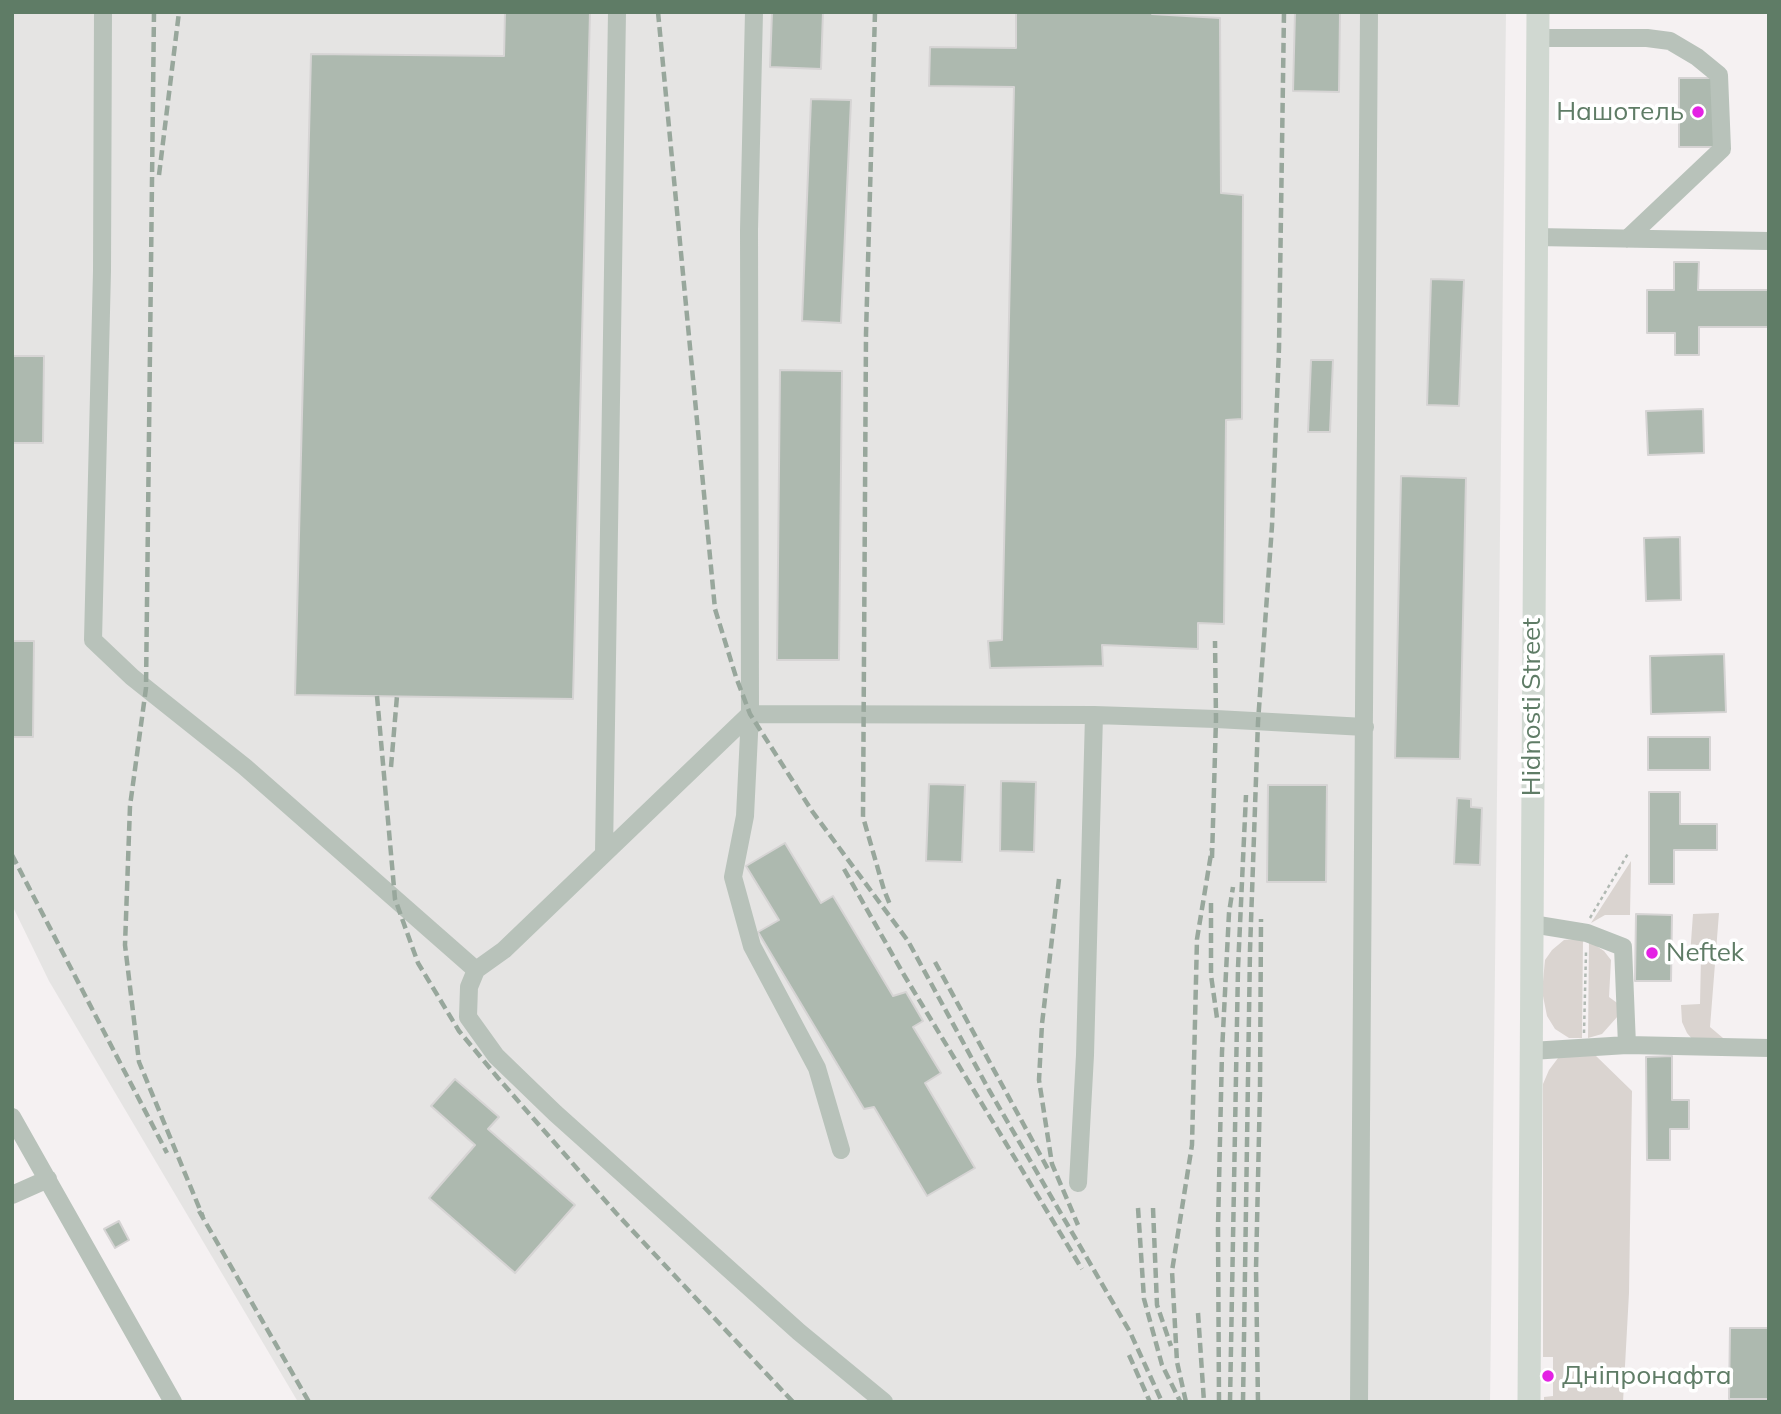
<!DOCTYPE html>
<html>
<head>
<meta charset="utf-8">
<style>
	body { margin:0 }
	#map { position:relative; width:1781px; height:1414px; overflow:hidden; background:#f5f1f2; font-family:Mulish,sans-serif }
	canvas { display:block }
	.frame { position:absolute; inset:0; border:14px solid #5f7c66; pointer-events:none }
</style>
</head>
<body>
<div id="map">
<canvas width="1781" height="1414"></canvas>
<div class="frame"></div>
</div>
<script>
const ctx = document.querySelector('canvas').getContext('2d');
ctx.lineJoin = 'round';
function paint(path, color) { ctx.fillStyle = color; ctx.fill(path, 'evenodd'); }
const poly = rows => new Path2D(rows.map(r => 'M' + r).join(''));
function strokePath(path, color, width, dash) { ctx.strokeStyle = color; ctx.lineWidth = width; ctx.lineCap = dash ? 'butt' : 'round'; ctx.setLineDash(dash || []); ctx.stroke(path); }
function write(font, color, halo, rows, align = 'center') {
  ctx.font = font + ' Mulish,sans-serif'; ctx.lineWidth = 7; ctx.setLineDash([]); ctx.textBaseline = 'middle'; ctx.strokeStyle = halo; ctx.fillStyle = color; for (const [text, x, y, turn = 0] of rows) {
    ctx.save(); ctx.translate(x, y); ctx.rotate((+turn || 0) * Math.PI / 180); ctx.textAlign = isNaN(turn) ? turn : align; if (halo) ctx.strokeText(text, 0, 0); ctx.fillText(text, 0, 0); ctx.restore();
  }
}
paint(poly([
	[12,12,1506,12,1490,1402,298,1402,49,981,12,905]
]), '#e5e4e3');
paint(poly([
	[1631,861,1630,915,1605,915,1591,923],
	[1719,913,1710,1027,1723,1038,1724,1044,1693,1040,1687,1033,1682,1022,1681,1005,1700,1004,1701,957,1690,956,1693,914],
	[1574,939,1583,939,1582,1038,1569,1038,1555,1029,1547,1016,1543,996,1543,981,1545,960,1552,950,1564,940],
	[1589,941,1604,951,1611,960,1609,997,1620,1005,1618,1016,1602,1034,1588,1038],
	[1579,1052,1594,1054,1632,1091,1629,1293,1623,1402,1544,1402,1544,1397,1553,1396,1553,1357,1543,1357,1543,1084,1549,1070,1558,1058]
]), '#dad4d0');
const building = poly([
	[505,12,590,12,573,699,295,695,311,54,504,56,505,12],
	[772,12,823,12,821,69,770,67,772,12],
	[1016,12,1152,12,1152,14,1220,18,1221,193,1243,195,1242,419,1226,420,1224,624,1198,623,1198,649,1102,645,1103,666,990,668,988,641,1002,640,1014,87,929,86,930,47,1016,48,1016,12],
	[1295,12,1340,13,1339,92,1293,91,1295,12],
	[1679,78,1717,78,1717,147,1679,147,1679,78],
	[811,99,851,100,841,323,802,321,811,99],
	[1674,262,1699,262,1698,290,1769,290,1769,327,1699,327,1699,355,1675,355,1675,333,1647,333,1647,290,1674,290,1674,262],
	[1431,279,1464,280,1459,406,1427,405,1431,279],
	[12,356,44,356,43,443,12,443,12,356],
	[1311,360,1333,360,1330,432,1308,432,1311,360],
	[780,370,842,371,839,660,777,660,780,370],
	[1703,409,1704,453,1648,455,1646,411,1703,409],
	[1401,476,1466,478,1460,759,1395,758,1401,476],
	[1680,537,1681,600,1646,601,1644,538,1680,537],
	[12,641,34,641,33,737,12,737,12,641],
	[1724,654,1726,712,1651,714,1650,656,1724,654],
	[1648,737,1710,737,1710,770,1648,770,1648,737],
	[1001,781,1036,782,1034,852,1000,851,1001,781],
	[929,784,965,785,962,862,926,861,929,784],
	[1268,785,1327,785,1326,882,1267,882,1268,785],
	[1649,792,1680,792,1680,824,1717,824,1717,850,1674,850,1674,884,1649,884,1649,792],
	[1457,798,1471,799,1471,807,1482,808,1480,865,1454,864,1457,798],
	[785,843,821,903,833,896,893,996,906,992,923,1021,913,1027,941,1073,925,1083,975,1168,927,1196,874,1107,864,1109,758,932,779,920,746,866,785,843],
	[1636,914,1672,915,1671,981,1635,981,1636,914],
	[1672,1056,1672,1100,1689,1100,1689,1129,1670,1129,1670,1160,1647,1160,1646,1057,1672,1056],
	[455,1079,499,1117,488,1129,575,1205,515,1273,429,1198,475,1145,431,1106,455,1079],
	[119,1221,129,1240,115,1248,104,1229,119,1221],
	[1730,1328,1769,1328,1769,1399,1729,1399,1730,1328]
]);
paint(building, '#adb9af');
strokePath(building, '#d6d4d4', 2);
strokePath(poly([
	[1590,918,1629,852],
	[1584,1033,1586,952]
]), '#b1b9b3', 2.5, [3.5, 3.5]);
strokePath(poly([
	[103,12,102,271,93,640,132,677,245,767,476,970],
	[754,12,749,230,750,714,745,816,733,877,752,946,817,1068,841,1150],
	[1538,38,1647,38,1670,41,1697,57,1719,75,1722,149,1627,239],
	[1535,237,1769,241],
	[604,853,617,12],
	[1532,924,1587,933,1623,947,1627,1045],
	[1531,1051,1627,1045,1769,1048],
	[12,1117,173,1402],
	[1078,1183,1085,1055,1094,715],
	[12,1195,48,1179],
	[884,1402,799,1332,555,1113,496,1056,468,1017,469,987,476,970,504,950,750,714,1094,715,1216,719,1365,727],
	[1359,1402,1369,12]
]), '#b8c2ba', 18);
strokePath(poly([
	[1529,1402,1538,12]
]), '#d0d8d1', 23);
strokePath(poly([
	[154,12,146,688,130,806,125,945,139,1062,203,1217],
	[658,12,715,609,736,677,750,714,812,811,908,941,989,1090,1130,1332,1162,1402],
	[875,12,866,334,863,817,884,890,891,907],
	[159,175,179,12],
	[377,696,395,899,418,963,459,1031,498,1078,616,1213,793,1402],
	[391,767,397,696],
	[12,855,167,1153],
	[1212,858,1216,719,1215,641],
	[844,869,904,975,1082,1269],
	[1059,879,1042,1024,1039,1080,1052,1164,1078,1225],
	[1211,903,1211,975,1217,1018],
	[935,962,1049,1171],
	[1138,1208,1144,1299,1162,1365,1180,1401],
	[1153,1208,1157,1305,1171,1346],
	[199,1211,309,1402],
	[1198,1313,1204,1402],
	[1129,1355,1150,1402],
	[1186,1402,1177,1362,1172,1271,1192,1145,1197,939,1212,848],
	[1219,1402,1218,1227,1222,1052,1229,913,1233,887],
	[1230,1402,1238,968,1246,795],
	[1243,1402,1250,950,1258,722,1272,526,1279,348,1284,12],
	[1258,1402,1256,1269,1260,1090,1261,919]
]), '#98a79c', 4.5, [10, 5]);
for (const [x, y, r, color] of [
	[1698,112,7,"#e422e4"],
	[1652,953,7,"#e422e4"],
	[1548,1376,7,"#e422e4"]
]) { const dot = new Path2D(); dot.arc(x, y, r, 0, 2 * Math.PI); ctx.fillStyle = color; ctx.fill(dot); strokePath(dot, '#fff', 2.5); }
write('26px', '#5f7c66', '#fff', [
	["Нашотель",1684,112,"right"],
	["Neftek",1666,953],
	["Дніпронафта",1562,1376]
], 'left');
write('26px', '#5f7c66', '#fff', [
	["Hidnosti Street",1532,707,-90]
]);
</script>
</body>
</html>
